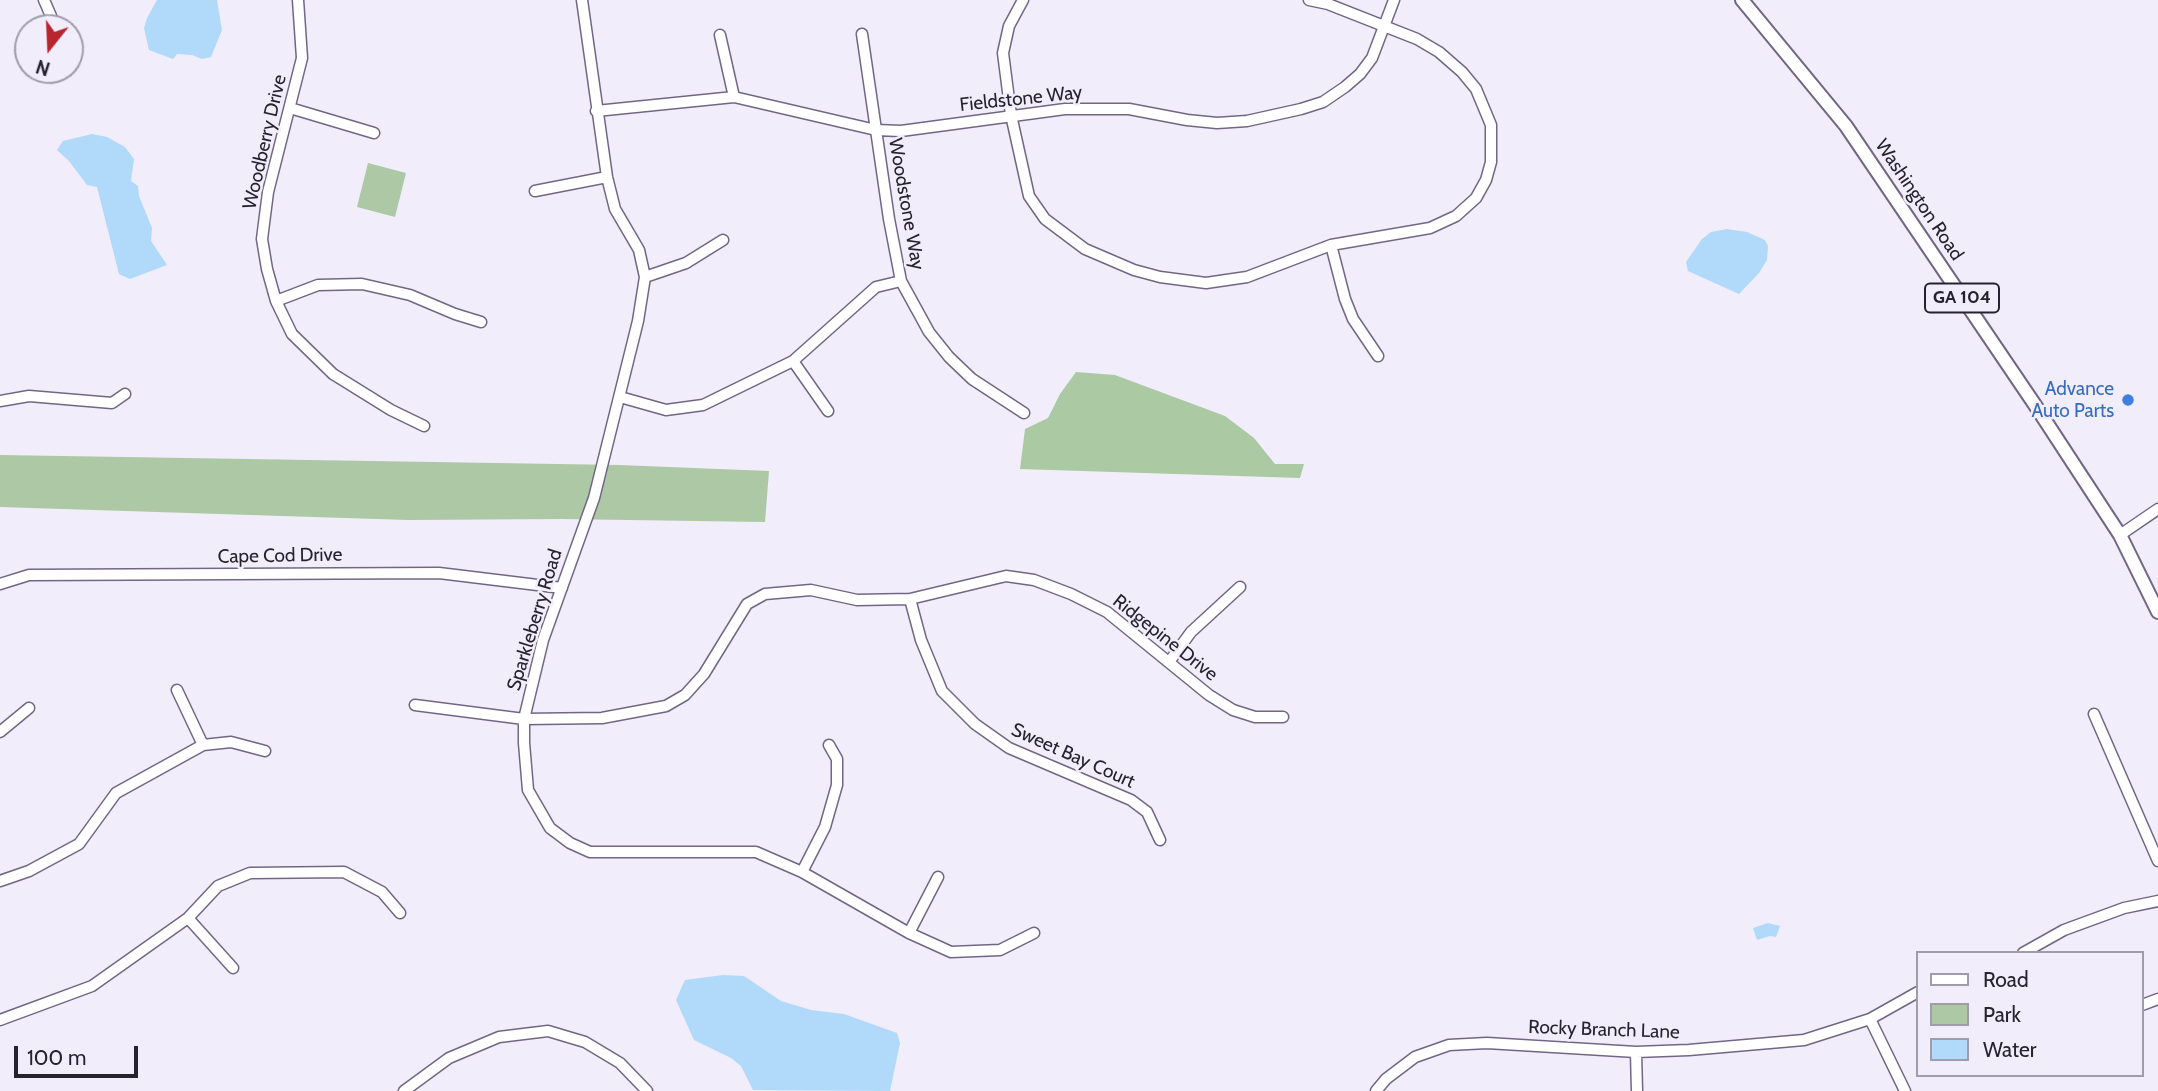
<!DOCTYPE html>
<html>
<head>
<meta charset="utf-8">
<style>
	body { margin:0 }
	#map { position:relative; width:2158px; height:1091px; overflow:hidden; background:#f1edfb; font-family:Cabin,sans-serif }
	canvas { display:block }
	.legend { position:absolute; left:1916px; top:951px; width:228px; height:126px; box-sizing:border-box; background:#f1edfb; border:2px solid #a09ca9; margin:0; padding:9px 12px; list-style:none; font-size:21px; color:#26222e }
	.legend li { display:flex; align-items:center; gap:14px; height:35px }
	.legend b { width:35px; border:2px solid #a09ca9 }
	.north { position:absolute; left:14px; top:14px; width:70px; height:70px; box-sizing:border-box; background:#f1edfb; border:2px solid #a09ca9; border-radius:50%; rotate:198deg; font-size:19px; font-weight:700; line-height:28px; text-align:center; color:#26222e }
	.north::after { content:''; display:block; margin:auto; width:24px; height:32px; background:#b7262f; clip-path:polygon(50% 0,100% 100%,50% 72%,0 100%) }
	.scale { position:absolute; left:14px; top:1046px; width:124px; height:32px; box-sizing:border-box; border:4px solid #26222e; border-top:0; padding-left:9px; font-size:21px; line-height:24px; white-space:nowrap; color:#26222e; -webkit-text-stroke:5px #f1edfb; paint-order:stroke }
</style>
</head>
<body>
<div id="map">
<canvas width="2158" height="1091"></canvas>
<ul class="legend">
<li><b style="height:9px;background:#fff"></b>Road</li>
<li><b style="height:19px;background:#acc8a4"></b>Park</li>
<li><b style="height:19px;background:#b0d9fa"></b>Water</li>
</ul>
<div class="north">N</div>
<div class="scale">100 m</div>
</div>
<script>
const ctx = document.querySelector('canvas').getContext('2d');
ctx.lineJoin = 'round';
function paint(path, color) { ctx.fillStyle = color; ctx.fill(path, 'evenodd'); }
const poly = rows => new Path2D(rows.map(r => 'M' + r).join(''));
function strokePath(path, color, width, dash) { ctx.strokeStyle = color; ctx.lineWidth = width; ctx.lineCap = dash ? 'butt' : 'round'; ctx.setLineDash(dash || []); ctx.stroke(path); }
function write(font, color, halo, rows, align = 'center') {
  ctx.font = font + ' Cabin,sans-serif'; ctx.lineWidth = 5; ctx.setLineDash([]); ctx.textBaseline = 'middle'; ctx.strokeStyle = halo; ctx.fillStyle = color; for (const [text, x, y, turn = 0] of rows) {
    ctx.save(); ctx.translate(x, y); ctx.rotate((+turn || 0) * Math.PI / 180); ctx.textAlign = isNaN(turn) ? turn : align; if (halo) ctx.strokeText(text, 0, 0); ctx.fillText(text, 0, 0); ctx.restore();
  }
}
paint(poly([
	[368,163,406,173,395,217,357,207],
	[0,455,619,465,769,471,765,522,561,519,408,520,0,507]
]), '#acc8a4');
paint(poly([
	[1076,372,1115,375,1225,416,1254,438,1275,464,1304,464,1300,478,1020,469,1025,429,1048,418,1060,394]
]), '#abc9a2');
paint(poly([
	[157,0,217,0,222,30,211,57,202,59,192,55,177,54,173,59,149,50,144,28,147,18],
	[92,134,107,137,125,147,134,159,131,181,138,186,139,196,152,228,151,241,167,265,130,279,119,274,97,187,87,185,69,161,57,150,63,141],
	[1727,229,1747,232,1765,240,1768,246,1767,260,1759,273,1739,294,1688,271,1686,262,1702,239,1711,232],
	[1768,923,1780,926,1776,937,1770,936,1757,940,1753,928],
	[723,975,744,976,781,1001,811,1010,844,1014,897,1033,900,1043,890,1091,753,1090,741,1066,731,1058,694,1040,676,1000,685,980]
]), '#b0d9fa');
const minor = poly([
	[44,0,51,16,52,28],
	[298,0,302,58,268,192,262,239,267,269,276,301,292,334,333,374,391,410,424,426],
	[582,0,607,177,615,209,639,250,645,277,638,321,594,498,543,640,524,719,524,743,528,790,550,828,570,843,590,852,756,852,802,872,909,933,951,952,1000,950,1034,933],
	[1023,0,1009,26,1003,53,1011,115,1029,196,1045,219,1085,249,1134,270,1160,277,1206,283,1247,277,1331,245,1430,228,1456,216,1476,198,1486,180,1491,162,1491,125,1476,89,1462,72,1439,52,1417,39,1328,4,1309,0],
	[862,34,889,219,901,281,929,332,949,357,972,379,1024,413],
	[720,35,734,97],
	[290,108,374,133],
	[596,111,734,97,876,130,901,131,1065,109,1129,109,1187,120,1217,123,1247,121,1301,109,1323,102,1345,87,1360,74,1372,58,1394,0],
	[535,191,607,177],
	[1331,245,1345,299,1353,319,1378,356],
	[645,277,686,263,723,240],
	[276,301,318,285,362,284,410,295,455,314,481,322],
	[793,361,828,411],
	[620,397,666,410,703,405,793,361,876,287,901,281],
	[0,401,29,396,112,403,125,394],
	[2120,535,2158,509],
	[0,584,29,575,439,573,562,588],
	[910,599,921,640,942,691,975,724,1009,748,1131,800,1147,812,1160,840],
	[1169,662,1191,632,1240,587],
	[177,690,203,745],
	[415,705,524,719,602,718,666,706,685,695,704,674,747,604,765,594,811,590,857,600,910,599,1006,576,1034,580,1071,594,1107,612,1209,695,1233,710,1255,717,1283,717],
	[2094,714,2158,861],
	[0,732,29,708],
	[802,872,825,827,837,785,837,759,829,745],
	[0,881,29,871,79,844,116,793,203,745,231,742,265,751],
	[188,918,233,968],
	[909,933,938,877],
	[2023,953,2064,930,2124,908,2158,901],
	[2142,1005,2158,999],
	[1870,1019,1905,1091],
	[0,1020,92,986,188,918,218,886,250,873,344,872,382,892,400,913],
	[1636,1052,1637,1091],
	[404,1091,449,1058,499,1037,548,1031,585,1042,620,1063,647,1091],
	[1376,1091,1386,1079,1415,1057,1449,1045,1487,1043,1636,1052,1689,1050,1804,1040,1870,1019,1918,992]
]);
const major = poly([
	[1742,0,1846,126,2035,405,2120,535,2158,612]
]);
strokePath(minor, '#716784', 13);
strokePath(major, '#716784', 16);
strokePath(minor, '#fff', 10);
strokePath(major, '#fff', 12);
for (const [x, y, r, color] of [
	[2128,400,7,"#3f7fe0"]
]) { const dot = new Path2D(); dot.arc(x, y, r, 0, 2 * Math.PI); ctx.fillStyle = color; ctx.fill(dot); strokePath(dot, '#f1edfb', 2.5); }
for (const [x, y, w] of [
	[1962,298,74]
]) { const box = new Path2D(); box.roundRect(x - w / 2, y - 14.5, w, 29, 5); ctx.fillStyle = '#f1edfb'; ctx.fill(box); strokePath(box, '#26222e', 2); }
write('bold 18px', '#26222e', null, [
	["GA 104",1962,298]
]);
write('19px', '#26222e', '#f1edfb', [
	["Fieldstone Way",1021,99,-6],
	["Woodberry Drive",265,142,-77],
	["Washington Road",1919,200,56],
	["Woodstone Way",906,204,80],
	["Cape Cod Drive",280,556,-1],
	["Sparkleberry Road",535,620,-73],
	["Ridgepine Drive",1165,638,38],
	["Sweet Bay Court",1073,756,24],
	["Rocky Branch Lane",1604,1030,2]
]);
write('19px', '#366cbe', '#f1edfb', [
	["Advance",2114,389],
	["Auto Parts",2114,411]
], 'right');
</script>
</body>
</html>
